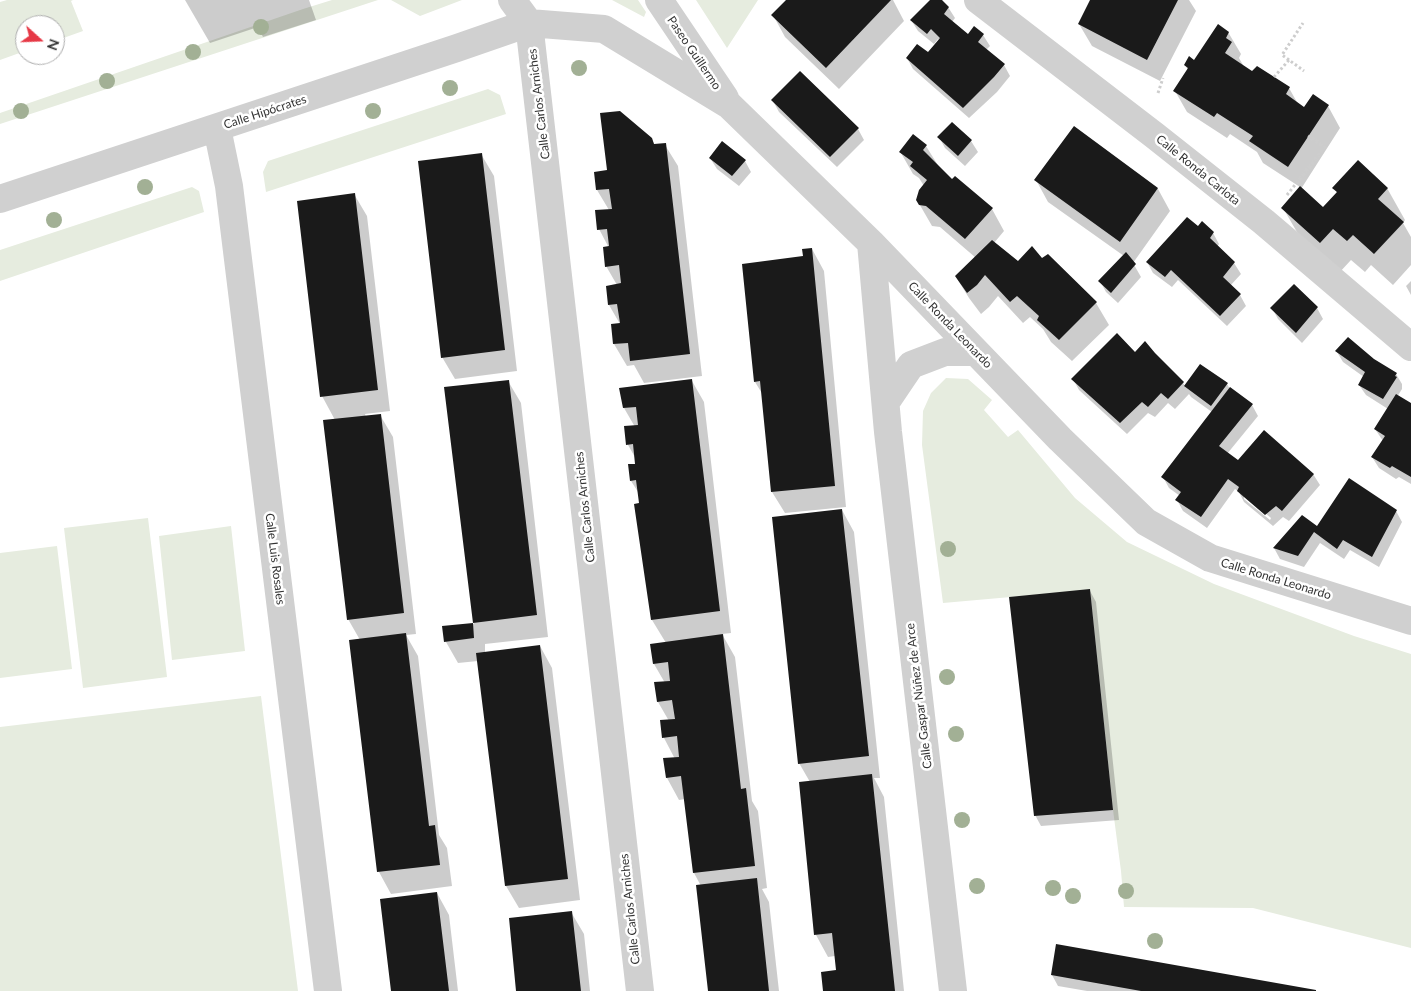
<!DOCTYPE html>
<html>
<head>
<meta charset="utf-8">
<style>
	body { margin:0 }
	#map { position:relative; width:1411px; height:991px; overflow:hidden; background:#fff; font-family:Lato,sans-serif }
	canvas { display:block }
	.north { position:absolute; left:15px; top:15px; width:50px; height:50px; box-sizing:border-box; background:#fff; border:1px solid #adadad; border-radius:50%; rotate:110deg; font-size:14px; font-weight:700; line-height:20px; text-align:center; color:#333 }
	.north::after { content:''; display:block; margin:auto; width:18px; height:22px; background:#e63946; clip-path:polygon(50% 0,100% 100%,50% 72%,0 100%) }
</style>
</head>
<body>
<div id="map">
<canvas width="1411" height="991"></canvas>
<div class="north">N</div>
</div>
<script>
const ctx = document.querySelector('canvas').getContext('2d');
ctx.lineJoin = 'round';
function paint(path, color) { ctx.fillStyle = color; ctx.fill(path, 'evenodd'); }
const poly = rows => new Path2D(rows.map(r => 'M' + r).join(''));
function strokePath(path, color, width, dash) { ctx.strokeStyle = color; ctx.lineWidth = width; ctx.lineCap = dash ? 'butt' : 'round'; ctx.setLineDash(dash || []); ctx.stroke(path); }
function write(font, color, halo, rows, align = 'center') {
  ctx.font = font + ' Lato,sans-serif'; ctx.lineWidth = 5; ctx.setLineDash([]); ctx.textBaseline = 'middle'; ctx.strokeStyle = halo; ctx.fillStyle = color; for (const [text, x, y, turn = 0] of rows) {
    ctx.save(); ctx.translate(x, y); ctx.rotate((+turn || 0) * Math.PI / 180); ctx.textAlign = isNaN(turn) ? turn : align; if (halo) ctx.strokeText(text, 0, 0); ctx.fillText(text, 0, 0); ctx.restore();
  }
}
paint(poly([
	[7,0,73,0,71,1,83,31,55,41,55,25,25,25,25,51,0,60,0,2],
	[332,0,378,0,0,124,0,113,303,9],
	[391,0,462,0,420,16],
	[612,0,638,0,646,12,644,17],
	[696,0,758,0,727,48],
	[488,89,500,95,506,114,266,192,263,172,268,161],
	[192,187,199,191,204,212,0,281,0,250],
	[946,378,968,379,992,400,984,410,1008,437,1018,430,1075,498,1127,542,1214,584,1354,636,1411,654,1411,948,1253,908,1124,907,1121,871,1113,810,1090,590,943,603,922,445,923,411,931,393],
	[148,518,167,677,83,688,64,528],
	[231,526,245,651,172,660,159,536],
	[57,546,72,669,0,678,0,553],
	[261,696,298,991,0,991,0,727]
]), '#e6ecdf');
paint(poly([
	[185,0,309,0,316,20,263,37,258,27,210,43],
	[787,0,893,0,904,21,839,89,785,37,773,15],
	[931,0,940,0,948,7,955,18,952,22,968,35,983,35,990,46,986,50,1004,65,1010,76,997,92,969,118,913,69,907,58,928,54,940,41,938,39,934,44,918,31,911,20],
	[1092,0,1189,0,1196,11,1160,81,1092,46,1079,24],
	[1228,32,1241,54,1239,58,1243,65,1242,66,1253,73,1289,88,1298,104,1305,109,1328,106,1340,128,1301,189,1323,209,1337,193,1334,188,1387,188,1405,220,1403,223,1411,237,1411,265,1393,285,1371,265,1365,272,1351,260,1339,273,1301,239,1283,208,1300,187,1263,163,1257,152,1230,134,1227,138,1187,112,1175,91,1188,70,1185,65,1195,61],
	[773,101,858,129,864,140,837,167,779,112],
	[1074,128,1158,189,1170,211,1133,263,1141,277,1118,303,1106,292,1100,281,1124,256,1048,202,1036,180],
	[939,137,971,141,978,152,965,166,945,148],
	[651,139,655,145,665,145,678,166,702,376,644,383,634,365,627,366,614,344,612,325,620,324,609,305,607,287,617,285,606,266,609,248,599,229,609,210,597,190,608,171],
	[926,146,939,167,951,180,955,177,992,209,1004,231,994,243,1018,263,1042,259,1048,256,1096,303,1109,325,1072,361,1051,342,1043,329,1030,317,1023,323,998,296,989,307,981,314,969,298,956,277,976,258,940,227,932,226,917,200,924,186,919,178,913,174,901,153],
	[481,154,494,176,517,371,455,379,442,357],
	[710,158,745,161,751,172,739,186,717,169],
	[354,194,367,216,390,411,365,414,366,417,380,415,393,437,416,634,406,635,418,656,439,835,447,848,452,886,391,894,379,872,351,641,360,640,348,619,335,420,322,396],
	[1198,228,1213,233,1219,244,1217,247,1234,263,1241,274,1230,286,1240,295,1246,306,1227,326,1178,280,1172,287,1153,273,1147,262],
	[812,249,824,271,846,507,785,513,772,492,763,395,755,382,804,258],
	[1411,281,1411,295,1406,286],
	[1272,308,1317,308,1323,319,1302,343,1278,319],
	[1337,352,1374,360,1396,374,1402,384,1402,389,1397,397,1411,405,1411,484,1399,477,1396,479,1379,468,1372,457,1383,441,1375,429,1388,409,1366,395,1359,385,1364,377,1343,362],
	[1135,354,1183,383,1185,386,1227,384,1230,389,1252,405,1258,416,1227,454,1238,462,1313,474,1320,485,1289,521,1283,517,1273,526,1244,502,1239,492,1235,489,1207,528,1183,511,1177,500,1180,496,1169,488,1163,477,1212,412,1191,397,1189,394,1175,409,1168,403,1155,417,1148,413,1127,434,1079,390,1073,379],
	[1244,495,1271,518,1270,520,1244,499],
	[508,381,521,403,548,637,485,644,485,653,540,646,552,668,580,900,519,908,506,886,478,661,458,663,446,642,444,627,474,624,446,388],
	[692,381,704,402,731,633,722,634,735,657,752,801,758,811,767,888,762,889,769,902,779,991,709,991,701,886,694,873,685,799,679,800,667,778,675,759,664,738,662,722,669,721,658,702,665,683,654,664,651,645,666,643,652,620,640,495,631,481,636,465,636,459,628,445,625,428,635,427,624,408,621,389],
	[842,510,854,532,880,778,874,778,884,797,904,991,824,991,837,971,835,956,828,957,816,935,800,783,810,782,799,763],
	[1396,511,1402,522,1379,567,1350,550,1344,559,1320,543,1304,567,1280,559,1274,548,1318,527],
	[1090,591,1096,602,1119,820,1041,826,1035,815],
	[437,893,449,915,458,991,392,991],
	[571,912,584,934,590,991,518,991],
	[1052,975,1314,991,1087,991,1058,986]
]), '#0003');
paint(poly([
	[786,0,891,0,826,68,771,15],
	[930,0,942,0,949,7,944,14,968,34,974,26,984,34,978,42,1005,64,994,77,963,108,906,58,917,44,928,52,940,38,931,29,927,34,910,20],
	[1090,0,1178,0,1147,60,1078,24],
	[1218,24,1229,32,1226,38,1232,42,1225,53,1252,71,1257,66,1290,87,1286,94,1304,107,1313,94,1329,105,1288,167,1249,141,1253,136,1217,113,1214,117,1173,91,1188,68,1184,65,1189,56,1194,60],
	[800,71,859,128,830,157,771,100],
	[620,111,652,138,654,144,666,143,690,354,630,361,628,343,613,344,611,324,620,323,617,304,608,305,606,286,621,283,619,265,605,267,603,247,609,246,607,229,597,230,595,210,612,209,609,189,596,190,594,172,607,170,600,113],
	[952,122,972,140,958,156,937,137],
	[1074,126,1158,188,1120,242,1034,180],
	[913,134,927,145,923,150,952,179,955,176,993,208,965,239,926,206,919,205,916,200,919,190,927,180,910,166,913,162,899,152],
	[722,141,746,160,732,176,709,158],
	[482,153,505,350,441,358,418,161],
	[1358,160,1388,188,1378,199,1404,222,1374,254,1353,235,1347,241,1333,229,1320,243,1281,208,1300,186,1323,207,1337,192,1332,188],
	[355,193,378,390,320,397,297,201],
	[1187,217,1198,226,1202,221,1214,232,1210,238,1235,262,1223,277,1241,294,1220,316,1171,270,1165,277,1146,262],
	[992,240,1018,261,1032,246,1042,258,1048,254,1097,302,1059,340,1037,320,1039,316,1017,296,1010,302,985,275,977,285,967,293,955,276],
	[812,248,835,486,771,492,760,381,754,382,742,264,803,256,802,249],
	[1126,252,1136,264,1111,293,1098,281],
	[1294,284,1318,307,1296,333,1270,308],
	[1117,333,1135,352,1145,341,1155,353,1184,382,1168,399,1161,393,1148,407,1142,402,1120,423,1071,379],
	[1348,337,1374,359,1397,373,1395,376,1397,377,1383,399,1358,385,1365,372,1335,351],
	[1200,364,1228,383,1211,406,1184,386],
	[692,379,720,611,651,620,634,504,639,503,636,480,630,481,628,464,635,464,633,444,626,445,624,426,638,425,636,407,623,408,619,388],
	[509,380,537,615,473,623,444,387],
	[1230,387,1253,404,1219,446,1238,460,1264,430,1314,474,1282,511,1276,506,1265,515,1237,491,1239,487,1228,479,1201,517,1175,500,1181,492,1161,477],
	[1396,394,1411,403,1411,477,1392,466,1390,468,1371,457,1385,436,1374,429],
	[381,414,404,613,347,620,323,420],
	[1349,478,1397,510,1372,557,1343,540,1337,549,1314,532,1298,556,1273,548,1302,515,1317,526],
	[842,509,869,756,798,764,772,517],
	[1090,589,1113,810,1034,816,1009,597],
	[473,623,474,638,444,642,442,626],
	[406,633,429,826,435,825,440,865,377,872,349,640],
	[723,634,741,789,746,788,755,866,693,873,681,776,666,778,663,758,679,757,677,736,662,738,660,720,675,719,672,700,657,702,654,682,670,681,668,662,653,664,650,644],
	[540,645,568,879,505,886,476,653],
	[872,774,895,991,823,991,821,972,836,970,832,933,814,935,799,782],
	[757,878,769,991,708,991,696,885],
	[437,892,449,991,391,991,380,899],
	[572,911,581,991,516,991,509,918],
	[1056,944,1316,990,1316,991,1141,991,1051,975]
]), '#1a1a1a');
strokePath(poly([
	[1289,60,1282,55,1303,23],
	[1274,77,1289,60,1304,71],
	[1158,93,1163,78],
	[1287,195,1325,147,1308,136]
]), '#cdcdcd', 3, [2.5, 2.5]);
strokePath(poly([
	[512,0,529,23],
	[659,0,725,98],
	[978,0,1154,135,1264,222,1411,347],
	[529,23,640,991],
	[217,128,229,186,328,991],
	[0,199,457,48,529,23,604,29,729,105,871,243,1060,439,1146,522,1210,558,1411,621],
	[871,243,888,432,953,991],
	[886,402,911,365,945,352,976,352]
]), '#d0d0d0', 28);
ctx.fillStyle = '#a2b095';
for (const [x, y] of [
	[261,27],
	[193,52],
	[579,68],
	[107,81],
	[450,88],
	[21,111],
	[373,111],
	[145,187],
	[54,220],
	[948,549],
	[947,677],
	[956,734],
	[962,820],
	[977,886],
	[1053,888],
	[1126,891],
	[1073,896],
	[1155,941]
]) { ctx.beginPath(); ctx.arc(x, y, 8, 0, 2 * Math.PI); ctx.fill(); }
write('12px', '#333', '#fff', [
	["Paseo Guillermo",694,53,56],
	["Calle Carlos Arniches",539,104,-97],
	["Calle Hipócrates",265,112,-18],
	["Calle Ronda Carlota",1198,170,39],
	["Calle Ronda Leonardo",950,325,46],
	["Calle Carlos Arniches",585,507,-96],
	["Calle Luis Rosales",275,559,83],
	["Calle Ronda Leonardo",1276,579,17],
	["Calle Gaspar Núñez de Arce",919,696,-97],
	["Calle Carlos Arniches",630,909,-96]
]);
</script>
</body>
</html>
